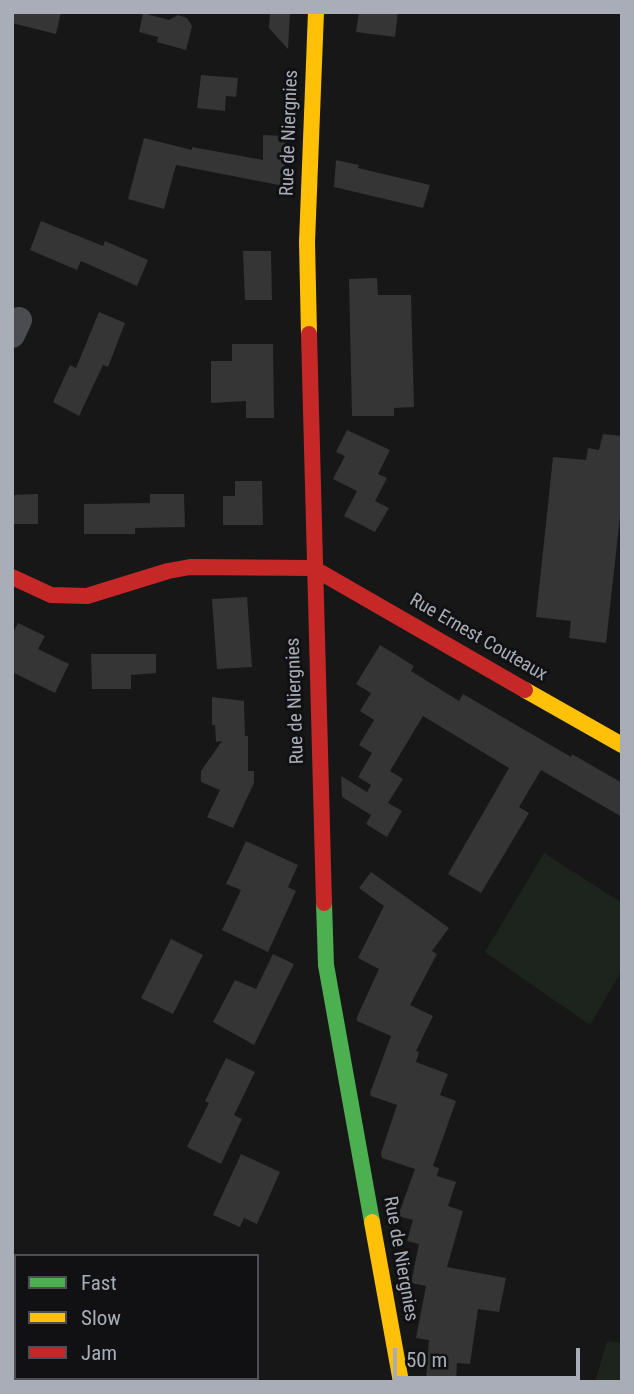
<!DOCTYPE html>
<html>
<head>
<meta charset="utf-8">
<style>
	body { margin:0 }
	#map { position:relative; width:634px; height:1394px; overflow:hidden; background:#171717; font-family:"Roboto Condensed",sans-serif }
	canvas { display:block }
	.frame { position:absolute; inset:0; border:14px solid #a8adb8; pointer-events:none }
	.legend { position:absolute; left:14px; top:1254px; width:245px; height:126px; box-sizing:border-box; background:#111113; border:2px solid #4d4f55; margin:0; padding:9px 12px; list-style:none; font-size:21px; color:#a8adb8 }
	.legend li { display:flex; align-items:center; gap:14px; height:35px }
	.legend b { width:35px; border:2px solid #4d4f55 }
	.scale { position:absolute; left:393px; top:1348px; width:187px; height:32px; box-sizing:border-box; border:4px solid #a8adb8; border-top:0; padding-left:9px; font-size:21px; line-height:24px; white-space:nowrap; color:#a8adb8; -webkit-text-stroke:5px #111113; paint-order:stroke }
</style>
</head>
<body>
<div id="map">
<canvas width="634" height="1394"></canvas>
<div class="frame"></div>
<ul class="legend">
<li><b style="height:9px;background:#4caf50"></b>Fast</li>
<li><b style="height:9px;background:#ffc107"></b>Slow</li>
<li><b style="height:9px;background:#c62828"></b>Jam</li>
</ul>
<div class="scale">50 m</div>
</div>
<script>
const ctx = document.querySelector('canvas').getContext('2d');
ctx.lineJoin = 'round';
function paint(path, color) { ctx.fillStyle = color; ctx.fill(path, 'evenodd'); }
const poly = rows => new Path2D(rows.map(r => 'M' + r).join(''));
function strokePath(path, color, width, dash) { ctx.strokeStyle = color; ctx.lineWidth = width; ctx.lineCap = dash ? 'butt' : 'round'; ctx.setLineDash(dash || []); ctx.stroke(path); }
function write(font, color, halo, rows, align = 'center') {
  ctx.font = font + ' "Roboto Condensed",sans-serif'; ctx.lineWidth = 6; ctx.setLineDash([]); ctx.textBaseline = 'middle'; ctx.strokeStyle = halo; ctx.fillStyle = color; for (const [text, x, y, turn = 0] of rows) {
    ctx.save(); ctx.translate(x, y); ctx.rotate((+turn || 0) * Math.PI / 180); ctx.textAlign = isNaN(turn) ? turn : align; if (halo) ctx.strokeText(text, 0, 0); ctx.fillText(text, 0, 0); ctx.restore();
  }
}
paint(poly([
	[544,853,622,903,622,970,590,1025,485,952],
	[12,1274,16,1275,16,1378,255,1378,263,1382,12,1382],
	[607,1341,622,1343,622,1382,595,1382]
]), '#1d241e');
paint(poly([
	[12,12,61,12,56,34,12,23],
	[270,12,290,12,288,49,269,28],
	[359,12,398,12,395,37,356,32],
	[143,13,169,20,178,15,187,18,192,26,186,50,157,42,158,37,139,32],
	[201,75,238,78,236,97,226,96,225,111,197,108],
	[263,135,286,136,284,186,176,165,164,209,128,199,144,138,192,150,192,147,263,160],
	[336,160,359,165,358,168,430,185,423,208,334,187],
	[41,221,103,246,105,241,148,260,137,286,81,261,77,270,30,250],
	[243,251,271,251,272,300,245,300],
	[377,278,378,295,411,295,414,407,394,408,394,416,352,416,349,279],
	[99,312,125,323,108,367,103,365,79,416,53,402,70,365,76,368],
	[232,344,273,344,274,418,246,418,246,401,211,403,211,361,232,361],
	[347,430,390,450,378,474,387,478,375,501,389,508,375,532,344,516,357,491,333,479,345,456,336,452],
	[603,434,622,436,622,499,606,643,569,638,571,621,536,617,553,457,586,460,588,448,599,450],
	[235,481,262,481,263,525,223,525,223,496,235,496],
	[38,494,38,524,12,524,12,495],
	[150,494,184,494,185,527,135,528,135,534,84,534,84,504,150,503],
	[247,597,252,667,217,669,212,599],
	[18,623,45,636,38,649,69,664,55,693,12,672,12,635],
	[380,645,414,666,411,671,459,701,463,694,571,757,572,754,622,783,622,817,541,770,519,807,529,813,481,893,448,874,509,768,423,716,390,771,403,779,388,803,402,811,387,837,366,824,371,815,342,797,341,776,367,792,371,785,358,777,372,753,359,745,374,720,360,711,371,693,356,684],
	[91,654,156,654,156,673,131,675,131,689,92,689],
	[212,697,244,701,245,736,248,736,248,771,254,771,254,783,233,828,207,817,220,790,201,782,201,771,222,741,216,742,215,725,212,725],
	[246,841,298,865,288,887,296,891,268,952,222,930,241,890,226,884],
	[371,872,449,928,432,951,437,954,410,1005,433,1016,416,1051,419,1052,416,1062,448,1074,440,1095,456,1101,433,1166,439,1168,437,1176,456,1182,448,1206,463,1211,447,1267,506,1278,499,1312,478,1309,470,1364,457,1363,456,1382,426,1382,429,1340,416,1338,426,1286,411,1283,419,1244,407,1241,413,1220,398,1216,415,1169,382,1158,381,1153,397,1105,371,1096,370,1093,391,1036,357,1021,357,1017,379,969,358,958,384,906,359,888],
	[171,939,203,955,173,1014,141,998],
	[273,954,294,964,254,1045,213,1022,235,980,256,989],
	[226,1058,255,1072,234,1115,242,1119,221,1164,187,1147,209,1103,205,1101],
	[241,1154,280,1172,257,1224,244,1218,240,1227,213,1215]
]), '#353536');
strokePath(poly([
	[12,335,19,320]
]), '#4b4c50', 26);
strokePath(poly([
	[324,903,326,965,372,1222]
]), '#4caf50', 16);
strokePath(poly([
	[309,334,307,242,316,12],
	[525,690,622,745],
	[372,1222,401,1382]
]), '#ffc107', 16);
strokePath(poly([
	[309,334,324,903],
	[12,577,51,595,87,596,168,571,190,567,313,568,525,690]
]), '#c62828', 16);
write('19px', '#a8adb8', '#111113', [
	["Rue de Niergnies",290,133,-88],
	["Rue Ernest Couteaux",478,638,30],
	["Rue de Niergnies",296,701,-92],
	["Rue de Niergnies",400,1259,80]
]);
</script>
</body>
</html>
